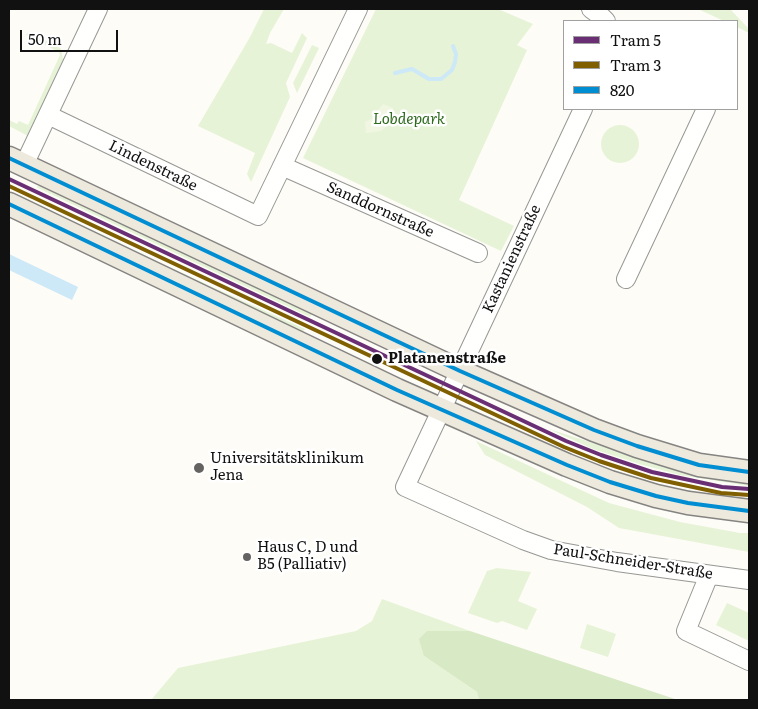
<!DOCTYPE html>
<html>
<head>
<meta charset="utf-8">
<style>
	body { margin:0 }
	#map { position:relative; width:758px; height:709px; overflow:hidden; background:#fdfcf7; font-family:Literata,serif }
	canvas { display:block }
	.frame { position:absolute; inset:0; border:10px solid #111; pointer-events:none }
	.legend { position:absolute; left:563px; top:20px; width:175px; height:90px; box-sizing:border-box; background:#fff; border:1px solid #a0a0a0; margin:0; padding:6px 9px; list-style:none; font-size:15px; color:#111 }
	.legend li { display:flex; align-items:center; gap:10px; height:25px }
	.legend b { width:25px; border:1px solid #a0a0a0 }
	.scale { position:absolute; left:20px; top:30px; width:98px; height:22px; box-sizing:border-box; border:2px solid #111; border-top:0; padding-left:6px; font-size:15px; line-height:18px; white-space:nowrap; color:#111; -webkit-text-stroke:4px #fff; paint-order:stroke }
</style>
</head>
<body>
<div id="map">
<canvas width="758" height="709"></canvas>
<div class="frame"></div>
<ul class="legend">
<li><b style="height:6px;background:#6a2e74"></b>Tram 5</li>
<li><b style="height:6px;background:#7f5f00"></b>Tram 3</li>
<li><b style="height:6px;background:#008dd2"></b>820</li>
</ul>
<div class="scale">50 m</div>
</div>
<script>
const ctx = document.querySelector('canvas').getContext('2d');
ctx.lineJoin = 'round';
function paint(path, color) { ctx.fillStyle = color; ctx.fill(path, 'evenodd'); }
const poly = rows => new Path2D(rows.map(r => 'M' + r).join(''));
function strokePath(path, color, width, dash) { ctx.strokeStyle = color; ctx.lineWidth = width; ctx.lineCap = dash ? 'butt' : 'round'; ctx.setLineDash(dash || []); ctx.stroke(path); }
function write(font, color, halo, rows, align = 'center') {
  ctx.font = font + ' Literata,serif'; ctx.lineWidth = 5; ctx.setLineDash([]); ctx.textBaseline = 'middle'; ctx.strokeStyle = halo; ctx.fillStyle = color; for (const [text, x, y, turn = 0] of rows) {
    ctx.save(); ctx.translate(x, y); ctx.rotate((+turn || 0) * Math.PI / 180); ctx.textAlign = isNaN(turn) ? turn : align; if (halo) ctx.strokeText(text, 0, 0); ctx.fillText(text, 0, 0); ctx.restore();
  }
}
paint(poly([
	[264,9,284,9,270,33,266,44,271,43,292,53,302,33,307,38,286,83,290,97,251,182,247,174,255,153,198,126,250,37],
	[376,9,498,9,533,24,517,45,527,50,459,200,514,226,501,251,303,158],
	[698,9,730,9,749,29,749,33,737,27,737,21,724,21],
	[28,32,55,45,61,49,63,59,66,61,30,137,9,126,9,120,17,124,19,121,28,125,60,55,59,52,26,35],
	[312,45,319,48,297,93,293,83],
	'601 144a19 19 0 1 1 38 0a19 19 0 1 1-38 0Z',
	[44,184,312,313,310,317,36,187],
	[29,201,208,285,305,329,302,333,27,206],
	[549,429,682,471,749,482,749,486,680,475,643,465,593,449],
	[476,441,609,503,680,522,740,533,749,533,749,552,619,528,587,507,485,455],
	[497,568,531,572,518,601,537,609,527,630,502,621,497,623,468,613,487,571],
	[382,599,470,631,427,631,424,656,477,692,479,700,151,700,178,668,356,631,372,621],
	[727,603,749,613,749,641,716,625],
	[587,624,616,634,608,657,580,648]
]), '#e7f3d7');
paint(poly([
	[427,631,470,631,678,700,479,700,477,692,424,656,419,639]
]), '#d8eac5');
paint(poly([
	[383,104,393,108,391,122,381,131,366,133,365,122,371,119]
]), '#f0f6e1');
paint(poly([
	[9,254,78,287,72,300,9,270]
]), '#cde8f7');
strokePath(poly([
	[395,73,412,69,429,79,441,79,452,70,455,62,456,54,453,46]
]), '#cde8f7', 4);
const minor = poly([
	[591,9,602,17,606,21],
	[583,109,405,487,523,540,551,550,617,562,749,580],
	[48,115,258,216,358,9],
	[24,165,98,9],
	[282,166,478,253],
	[626,279,706,109],
	[709,575,686,631,749,661]
]);
const major = poly([
	[9,158,460,371,594,430,637,446,699,465,749,472],
	[9,204,397,390,567,465,610,482,656,496,688,503,749,511]
]);
strokePath(minor, '#979795', 20);
strokePath(major, '#858482', 25);
strokePath(minor, '#fffffe', 18);
strokePath(major, '#ede9dc', 22);
strokePath(poly([
	[9,158,460,371,594,430,637,446,699,465,749,472],
	[9,204,397,390,567,465,610,482,656,496,688,503,749,511]
]), '#008dd2', 4);
strokePath(poly([
	[9,179,566,441,601,455,652,472,722,487,749,489]
]), '#6a2e74', 4);
strokePath(poly([
	[9,186,564,447,599,461,651,478,721,493,749,495]
]), '#7f5f00', 4);
for (const [x, y, r, color] of [
	[377,359,6,"#111"],
	[199,468,6,"#646362"],
	[247,557,5,"#646362"]
]) { const dot = new Path2D(); dot.arc(x, y, r, 0, 2 * Math.PI); ctx.fillStyle = color; ctx.fill(dot); strokePath(dot, '#fff', 2); }
write('italic 15px', '#2f6b1f', '#fff', [
	["Lobdepark",409,120]
]);
write('15px', '#111', '#fff', [
	["Lindenstraße",153,166,26],
	["Sanddornstraße",380,210,24],
	["Kastanienstraße",512,259,-65],
	["Paul-Schneider-Straße",633,562,9]
]);
write('bold 15px', '#111', '#fff', [
	["Platanenstraße",388,359]
], 'left');
write('15px', '#111', '#fff', [
	["Universitätsklinikum",210,459],
	["Jena",210,476],
	["Haus C, D und",257,548],
	["B5 (Palliativ)",257,565]
], 'left');
</script>
</body>
</html>
